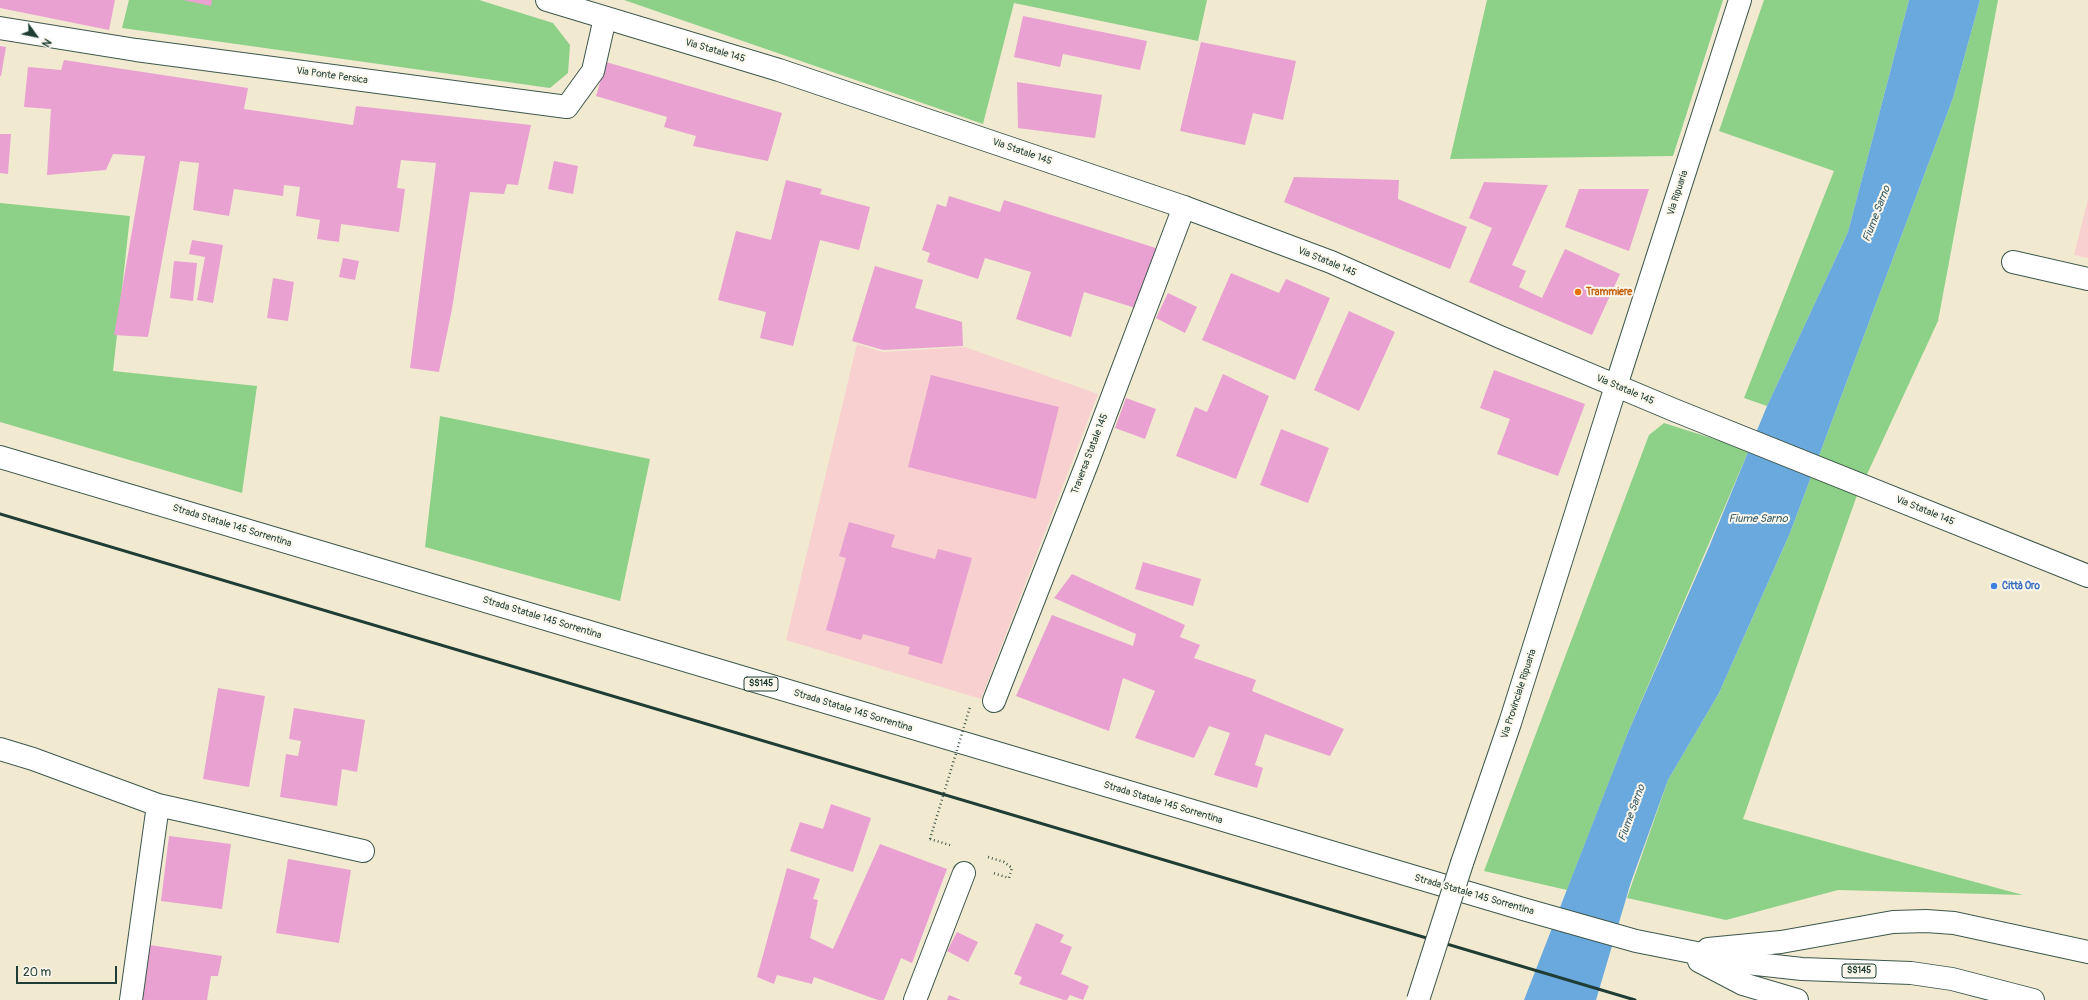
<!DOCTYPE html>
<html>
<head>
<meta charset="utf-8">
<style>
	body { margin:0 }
	#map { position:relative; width:2088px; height:1000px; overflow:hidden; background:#f1ead1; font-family:Pangolin,sans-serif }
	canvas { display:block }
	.north { position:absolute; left:16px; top:16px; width:40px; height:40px; -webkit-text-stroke:3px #fbf7ec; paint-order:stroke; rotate:123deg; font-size:11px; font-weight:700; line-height:16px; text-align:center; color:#1f3d34 }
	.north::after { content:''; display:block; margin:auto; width:14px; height:18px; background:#1f3d34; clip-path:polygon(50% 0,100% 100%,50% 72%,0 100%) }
	.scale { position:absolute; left:16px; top:966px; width:101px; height:18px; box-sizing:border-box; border:2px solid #1f3d34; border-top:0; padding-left:5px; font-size:12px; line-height:14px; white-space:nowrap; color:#1f3d34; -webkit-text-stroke:3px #fbf7ec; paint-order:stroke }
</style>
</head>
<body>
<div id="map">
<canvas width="2088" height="1000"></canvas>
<div class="north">N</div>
<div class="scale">20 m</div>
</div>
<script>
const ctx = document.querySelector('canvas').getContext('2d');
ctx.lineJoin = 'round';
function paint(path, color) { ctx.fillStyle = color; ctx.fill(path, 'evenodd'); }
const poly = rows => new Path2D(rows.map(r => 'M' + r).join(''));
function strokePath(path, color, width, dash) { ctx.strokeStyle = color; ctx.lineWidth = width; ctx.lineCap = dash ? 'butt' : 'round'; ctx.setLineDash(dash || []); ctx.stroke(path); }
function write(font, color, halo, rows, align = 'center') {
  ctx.font = font + ' Pangolin,sans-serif'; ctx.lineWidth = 4; ctx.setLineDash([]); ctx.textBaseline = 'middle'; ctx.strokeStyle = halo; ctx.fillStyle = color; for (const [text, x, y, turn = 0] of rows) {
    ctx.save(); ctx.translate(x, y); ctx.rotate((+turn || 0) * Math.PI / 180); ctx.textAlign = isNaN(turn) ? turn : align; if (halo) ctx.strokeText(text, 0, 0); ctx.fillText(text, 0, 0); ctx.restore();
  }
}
paint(poly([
	[2088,199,2088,258,2074,255],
	[857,344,883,352,965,347,1098,394,981,699,786,640]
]), '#f7d0cf');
paint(poly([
	[129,0,479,0,553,23,570,45,568,73,550,88,122,28],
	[624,0,1207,0,1198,41,1014,3,983,124],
	[1487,0,1723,0,1673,156,1450,159],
	[1764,0,1909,0,1848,232,1767,406,1744,398,1834,171,1719,131],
	[1980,0,1998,0,1938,321,1856,498,1743,819,2023,895,1838,890,1726,920,1627,898,1668,780,1719,693,1790,533,1953,98],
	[0,203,130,216,113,371,257,386,242,493,0,422],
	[440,416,650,459,620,601,425,547],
	[1664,423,1749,450,1629,730,1567,890,1484,871,1649,435]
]), '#8dd088');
paint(poly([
	[1909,0,1980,0,1953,98,1790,533,1719,693,1668,780,1631,882,1596,1000,1524,1000,1629,730,1709,547,1767,406,1848,232]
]), '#6aa9dd');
paint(poly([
	[0,0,115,0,109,30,0,8],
	[183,0,212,0,211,6],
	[1023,16,1147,41,1140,70,1063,54,1060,67,1014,57],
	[1201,42,1296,61,1283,120,1253,113,1245,145,1180,131],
	[0,46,6,47,1,76,0,76],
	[64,60,248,88,244,109,353,125,356,106,531,125,518,185,507,184,504,194,470,192,452,309,439,372,410,368,436,163,401,160,397,188,405,189,399,232,341,224,339,242,317,239,320,220,296,216,300,187,284,185,283,196,234,189,229,216,193,210,199,163,180,161,148,337,114,335,145,156,113,154,106,170,47,175,51,109,24,107,28,67,61,70],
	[606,62,782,113,768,161,693,146,696,136,664,127,667,117,596,96],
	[1017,82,1102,95,1095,138,1018,128],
	[0,134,11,134,8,174,0,173],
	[554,161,578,166,573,194,548,189],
	[1294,177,1399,180,1398,199,1467,227,1450,269,1284,202],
	[786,180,822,189,820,194,870,207,859,250,820,240,793,346,760,338,766,312,718,300,736,231,771,240],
	[1484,182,1548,185,1512,265,1526,271,1519,287,1542,298,1565,249,1620,274,1592,335,1469,282,1492,228,1469,218],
	[1579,189,1649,189,1629,251,1565,227],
	[949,196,1000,212,1004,200,1162,250,1142,310,1084,292,1071,337,1016,319,1031,272,985,258,978,279,927,262,930,253,922,250,937,204,946,207],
	[192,240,223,245,213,303,197,300,205,257,189,254],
	[343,258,359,261,355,280,339,277],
	[174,261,197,263,193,301,170,298],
	[875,266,923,280,915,308,962,322,963,346,883,350,852,341],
	[1231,273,1279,293,1286,279,1330,298,1295,380,1202,340],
	[273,278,294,282,288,321,267,318],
	[1168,293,1197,307,1185,333,1156,318],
	[1349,311,1395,332,1359,411,1314,390],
	[1494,370,1585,404,1558,476,1497,454,1510,419,1480,408],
	[1223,374,1269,396,1236,479,1176,456,1195,407,1207,412],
	[931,375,1059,407,1036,499,908,467],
	[1126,398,1156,409,1145,439,1115,428],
	[1281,429,1329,448,1308,503,1260,485],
	[849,522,895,535,891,547,935,559,938,549,972,558,942,664,908,654,910,647,863,634,861,640,826,630,846,558,839,556],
	[1143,562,1201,579,1193,606,1135,589],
	[1072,574,1185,625,1180,637,1200,645,1194,658,1256,680,1252,691,1344,729,1330,756,1265,734,1255,765,1263,768,1257,788,1214,775,1230,733,1209,726,1194,758,1135,738,1155,691,1123,678,1109,731,1016,696,1052,615,1133,646,1136,634,1054,598],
	[218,688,265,696,249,787,203,779],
	[294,708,365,720,357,772,342,769,337,806,280,797,286,754,298,756,301,741,289,739],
	[831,804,871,818,853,872,790,851,800,822,823,829],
	[169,836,231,844,222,909,161,901],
	[880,844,947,869,912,963,901,958,884,1000,878,1000,814,977,812,984,777,975,774,984,757,977,787,868,820,879,813,899,818,900,810,938,833,949],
	[288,859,351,870,339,943,276,933],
	[1036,923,1064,935,1060,942,1072,947,1061,974,1089,986,1083,1000,1070,995,1067,1000,1064,1000,1019,984,1022,977,1014,974],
	[957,932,978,942,968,962,947,951],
	[150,945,222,956,218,976,211,976,207,1000,142,1000],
	[949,995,961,1000,947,1000]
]), '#e9a1d2');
const minor = poly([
	[0,28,136,50,567,107,593,71,605,18],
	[2013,262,2088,279],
	[1616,386,1740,0],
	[994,701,1088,461,1184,207],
	[0,749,33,759,158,805,363,851],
	[131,1000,158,805],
	[915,1000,964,873]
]);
const major = poly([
	[547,0,779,70,1184,207,1331,262,1500,337,1674,410,2088,576],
	[1462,863,1510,723,1616,386]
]);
const highway = poly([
	[0,457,1523,909,1636,941,1747,963,1802,969,1911,973,1952,979,2033,1000],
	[1708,949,1781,942,1893,922,1926,921,1954,923,2088,952],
	[1699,961,1743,984,1797,1000]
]);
strokePath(minor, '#3e574c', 24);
strokePath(major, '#3e574c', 24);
strokePath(highway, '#3e574c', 24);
strokePath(poly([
	[930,839,953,846],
	[988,857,1004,862,1012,868,1009,878,993,873]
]), '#3e574c', 2.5, [1, 3]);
strokePath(minor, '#fff', 22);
strokePath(major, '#fff', 22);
strokePath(highway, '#fff', 22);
strokePath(poly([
	[0,514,1635,1000]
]), '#1f3d34', 3);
const majorBridge = poly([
	[1418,1000,1462,863]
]);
strokePath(majorBridge, '#3e574c', 24, []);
strokePath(poly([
	[930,839,970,707]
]), '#3e574c', 2.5, [1, 3]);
strokePath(majorBridge, '#fff', 22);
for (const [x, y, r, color] of [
	[1578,292,4,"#e8710a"],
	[1994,586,4,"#3f7fe0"]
]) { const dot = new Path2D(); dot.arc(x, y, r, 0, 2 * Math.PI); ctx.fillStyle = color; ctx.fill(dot); strokePath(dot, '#fbf7ec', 1.5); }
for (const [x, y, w] of [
	[761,684,34],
	[1859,971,34]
]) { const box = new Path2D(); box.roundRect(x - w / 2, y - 7, w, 14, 3); ctx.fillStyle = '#fbf7ec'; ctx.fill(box); strokePath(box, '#1f3d34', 1); }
write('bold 9px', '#1f3d34', null, [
	["SS145",761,684],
	["SS145",1859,971]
]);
write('10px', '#1f3d34', '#fbf7ec', [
	["Via Statale 145",715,51,16],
	["Via Ponte Persica",332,76,8],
	["Via Statale 145",1022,152,19],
	["Via Ripuaria",1678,193,-72],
	["Via Statale 145",1327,262,22],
	["Via Statale 145",1625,390,23],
	["Traversa Statale 145",1090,454,-69],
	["Via Statale 145",1925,511,22],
	["Strada Statale 145 Sorrentina",232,526,17],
	["Strada Statale 145 Sorrentina",542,618,17],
	["Via Provinciale Ripuaria",1519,694,-72],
	["Strada Statale 145 Sorrentina",853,711,17],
	["Strada Statale 145 Sorrentina",1163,803,17],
	["Strada Statale 145 Sorrentina",1474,895,16]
]);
write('bold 10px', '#c56008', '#fbf7ec', [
	["Trammiere",1586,292]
], 'left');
write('bold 10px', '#366cbe', '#fbf7ec', [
	["Città Oro",2002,586]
], 'left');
write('italic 11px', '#365d67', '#fbf7ec', [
	["Fiume Sarno",1877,214,-69],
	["Fiume Sarno",1758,519],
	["Fiume Sarno",1632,813,-70]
]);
</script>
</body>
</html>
